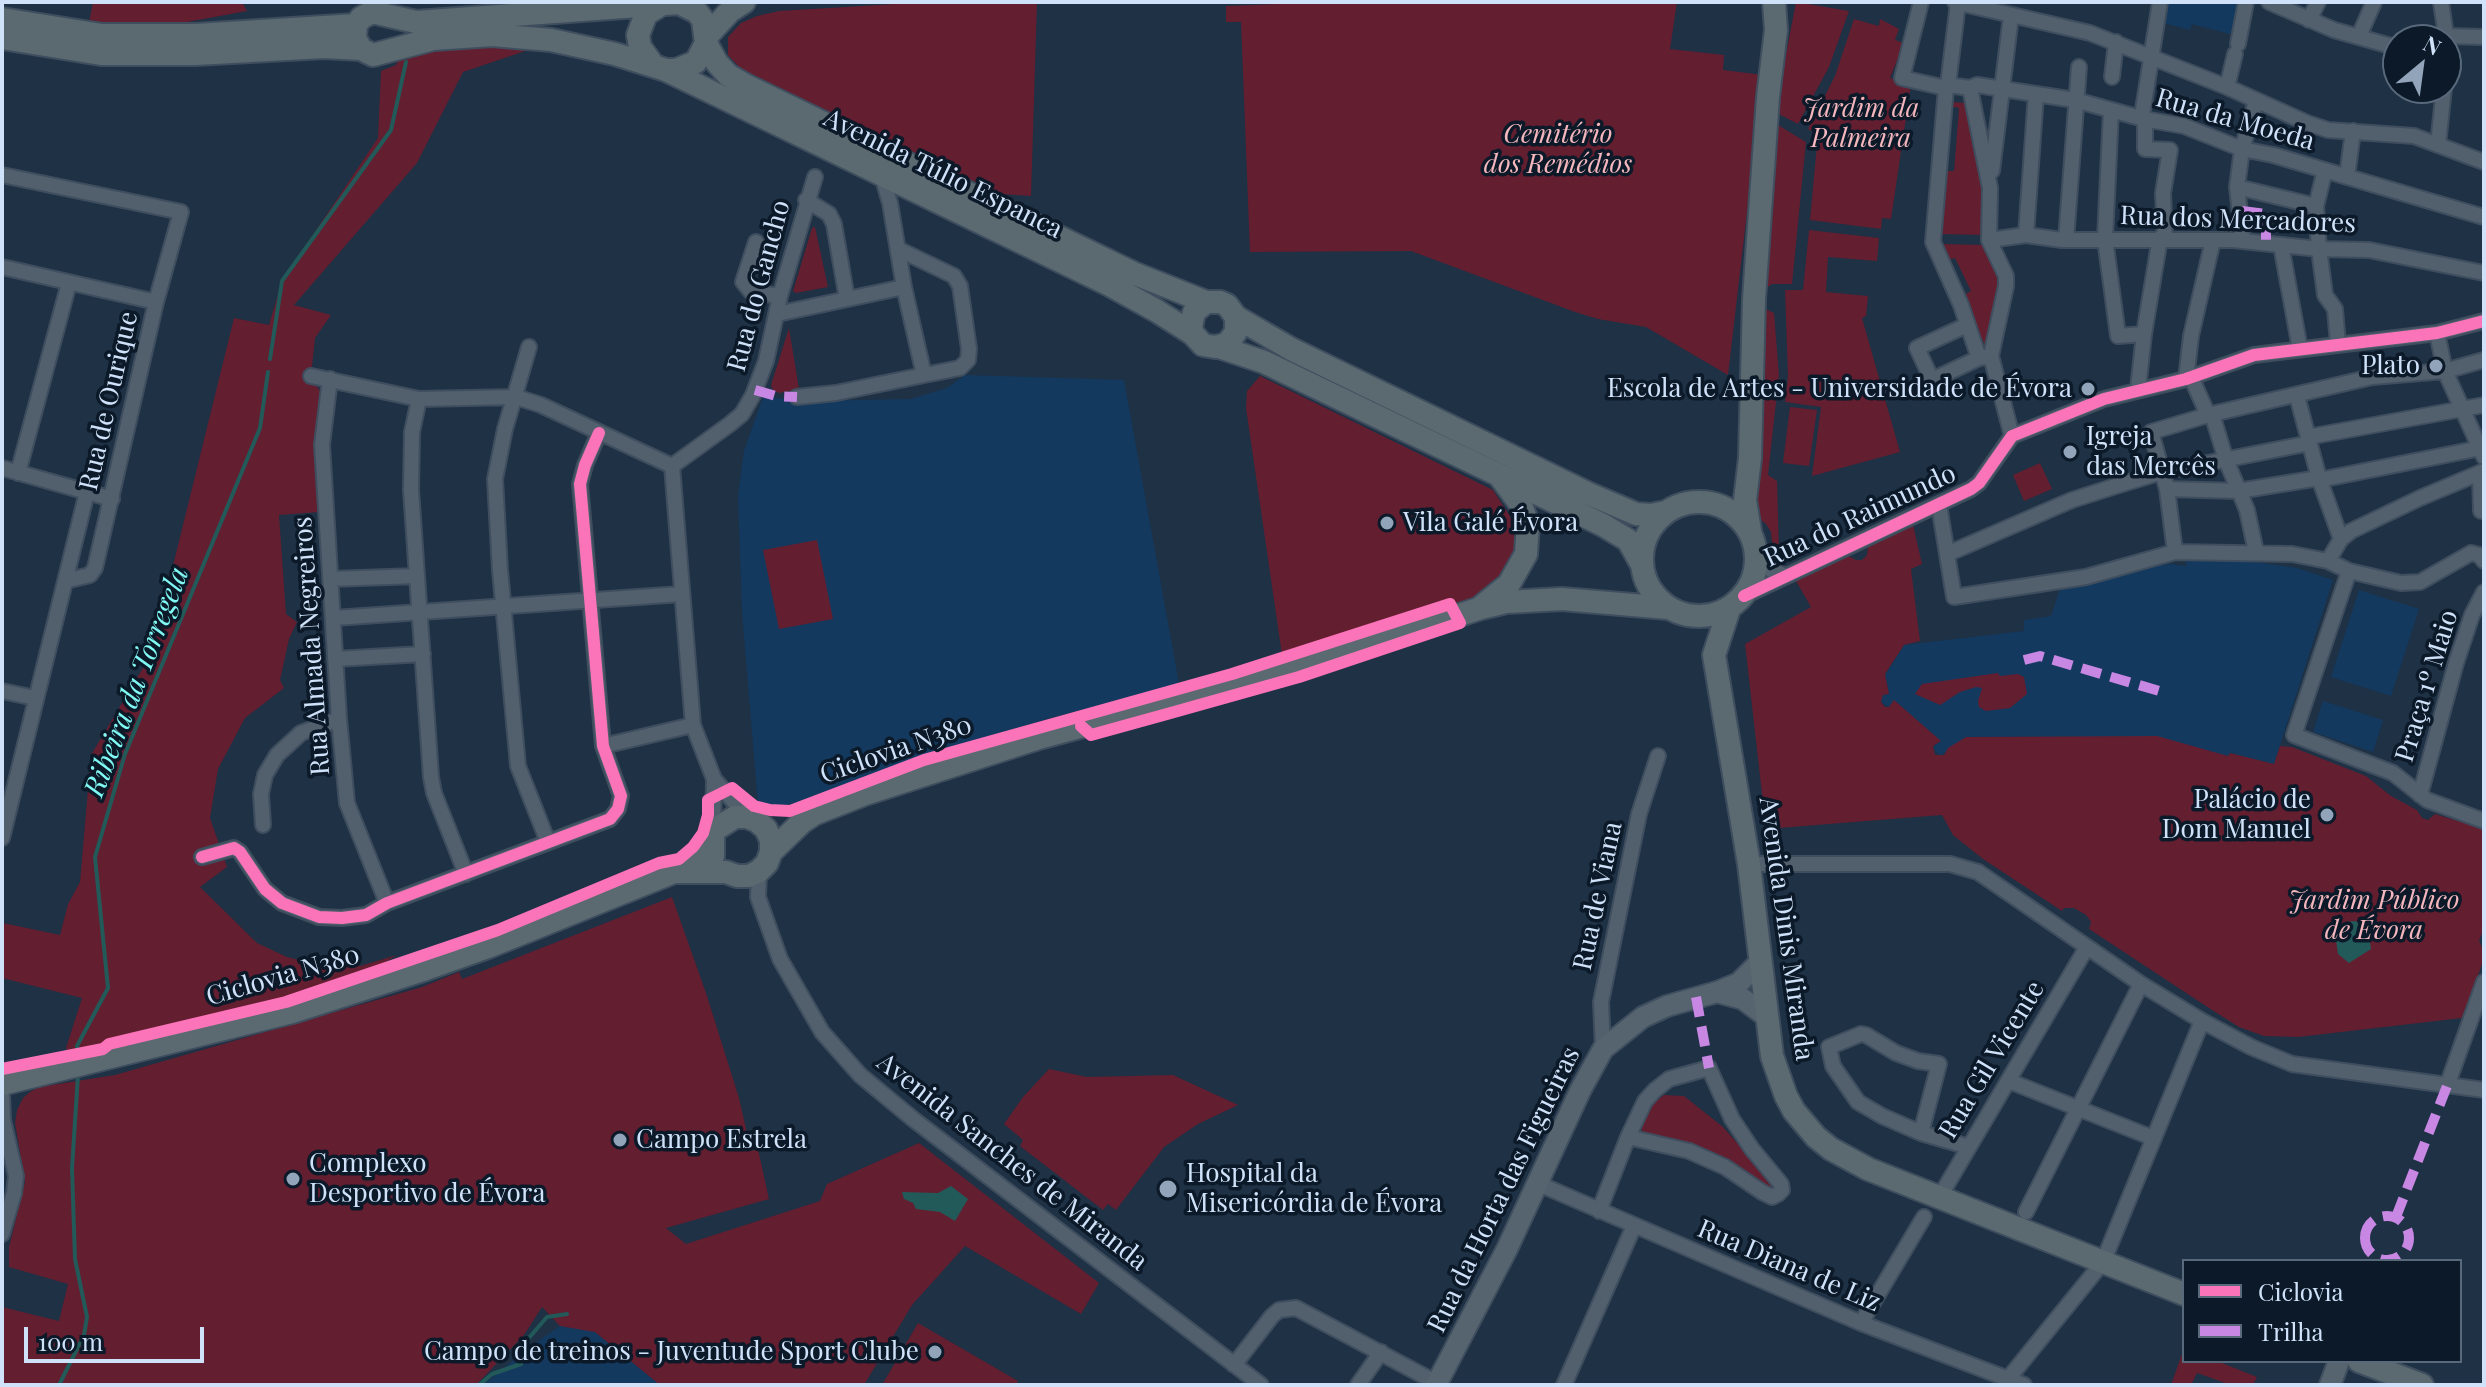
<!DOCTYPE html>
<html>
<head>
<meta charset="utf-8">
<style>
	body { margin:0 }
	#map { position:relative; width:2486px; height:1387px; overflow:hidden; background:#1e3145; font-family:"Playfair Display",serif }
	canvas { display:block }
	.frame { position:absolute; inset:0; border:4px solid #cfe2f9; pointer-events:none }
	.legend { position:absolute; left:2182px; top:1259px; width:280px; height:104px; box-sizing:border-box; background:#0b1928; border:2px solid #59697c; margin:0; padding:10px 14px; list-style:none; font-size:24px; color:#cfe2f9 }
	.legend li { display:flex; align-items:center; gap:16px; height:40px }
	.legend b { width:40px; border:2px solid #59697c }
	.north { position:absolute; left:2382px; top:24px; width:80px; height:80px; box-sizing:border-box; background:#0b1928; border:2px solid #59697c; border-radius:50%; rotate:29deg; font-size:22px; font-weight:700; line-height:32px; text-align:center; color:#cfe2f9 }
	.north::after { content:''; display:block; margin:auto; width:28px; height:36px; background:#91a4ba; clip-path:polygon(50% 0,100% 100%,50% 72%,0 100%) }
	.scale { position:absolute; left:24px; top:1327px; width:180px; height:36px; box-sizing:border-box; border:4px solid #cfe2f9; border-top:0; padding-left:10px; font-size:24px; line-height:28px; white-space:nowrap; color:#cfe2f9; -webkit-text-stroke:6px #0b1928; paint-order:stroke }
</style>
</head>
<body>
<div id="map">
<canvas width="2486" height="1387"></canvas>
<div class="frame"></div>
<ul class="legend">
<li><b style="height:10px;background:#fb73b8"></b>Ciclovia</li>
<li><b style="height:10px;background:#c787e3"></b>Trilha</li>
</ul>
<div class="north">N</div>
<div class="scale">100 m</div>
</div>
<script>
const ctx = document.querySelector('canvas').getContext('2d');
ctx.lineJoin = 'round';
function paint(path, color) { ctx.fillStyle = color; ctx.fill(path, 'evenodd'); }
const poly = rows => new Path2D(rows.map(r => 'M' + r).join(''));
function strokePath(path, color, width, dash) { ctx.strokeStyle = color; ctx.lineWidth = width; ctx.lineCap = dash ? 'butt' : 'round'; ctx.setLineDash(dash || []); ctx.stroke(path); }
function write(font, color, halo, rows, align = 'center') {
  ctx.font = font + ' "Playfair Display",serif'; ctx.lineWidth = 7; ctx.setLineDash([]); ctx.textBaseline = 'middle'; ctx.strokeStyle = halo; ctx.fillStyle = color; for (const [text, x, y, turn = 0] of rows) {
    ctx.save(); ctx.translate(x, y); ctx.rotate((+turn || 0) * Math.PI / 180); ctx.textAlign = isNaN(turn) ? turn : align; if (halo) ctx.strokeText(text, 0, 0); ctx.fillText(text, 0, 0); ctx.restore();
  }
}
paint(poly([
	[2164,2,2245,2,2238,36,2192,24,2190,30,2160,22],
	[965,375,1124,380,1179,684,1047,719,946,749,807,800,787,805,758,804,742,612,738,496,744,451,763,397,816,401,911,399,947,388],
	[2186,557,2226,558,2297,568,2333,580,2274,764,2230,753,2229,756,1947,751,1940,756,1933,748,1940,740,1895,701,1888,707,1881,702,1883,695,1889,693,1885,675,1904,645,2024,631,2024,620,2051,616,2062,583,2169,564,2186,566],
	[2359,590,2419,609,2391,696,2331,677],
	[2323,701,2383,720,2373,752,2313,732],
	[560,1326,595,1332,660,1385,483,1385,531,1346]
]), '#14395f');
paint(poly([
	[93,2,242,2,247,11,171,25,89,22],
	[928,2,1037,2,1031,196,1000,194,742,70,728,55,728,37,741,23,757,16,779,11],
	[1329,2,1677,2,1670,49,1724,55,1723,70,1763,75,1728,375,1646,327,1598,319,1575,312,1411,251,1250,252,1241,22,1226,22,1226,6],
	[1796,2,1849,11,1829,67,1798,124,1775,112],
	[1854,19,1879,26,1880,19,1899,29,1895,40,1904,43,1890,78,1911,84,1891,219,1882,218,1881,229,1810,220,1818,134,1808,129,1835,76],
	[436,43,546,44,463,72,417,163,294,305,331,315,315,338,311,376,324,398,319,512,279,515,286,614,297,622,289,639,280,680,284,688,245,718,218,769,210,818,227,867,200,887,257,943,287,957,319,965,360,966,397,955,358,979,70,1056,66,1048,82,998,2,978,3,923,60,935,68,904,80,882,91,755,147,661,166,594,234,318,269,325,282,281,378,138,381,71,396,65,402,53],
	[1950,102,1965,103,1985,193,1986,235,1938,234,1943,171,1954,171,1959,108,1949,106],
	[1773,122,1806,142,1792,284,1772,284,1765,289],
	[815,227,828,287,796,293,793,291,812,228],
	[1809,230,1879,238,1877,261,1828,257,1826,292,1868,296,1866,316,1862,318,1900,452,1812,476,1821,407,1785,402,1788,376,1785,290,1803,290],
	[1941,244,1986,245,2002,285,1985,345,1962,296,1971,291,1955,258,1948,260],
	[1763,308,1774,313,1779,375,1768,475,1777,481,1779,552,1773,553,1771,532,1766,524,1755,515],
	[789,328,799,389,779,393,773,390,771,385],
	[1260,376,1493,490,1510,516,1514,531,1515,547,1505,571,1480,594,1458,604,1450,600,1282,655,1246,408,1247,391],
	[1790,407,1817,410,1809,466,1783,463],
	[2040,463,2052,489,2024,501,2013,475],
	[1913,525,1922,564,1911,569,1920,641,1904,645,1885,674,1889,694,1883,695,1881,702,1885,707,1889,707,1894,700,1941,741,1933,746,1935,755,1944,755,1948,748,1966,737,2157,736,2228,756,2230,753,2274,764,2280,746,2292,747,2366,776,2391,796,2417,810,2422,818,2428,820,2435,814,2484,829,2484,928,2479,941,2484,951,2484,959,2462,1018,2298,1037,2264,1036,2239,1027,2212,1010,2089,929,2091,922,2086,915,2074,908,2064,908,2062,911,1983,859,1953,835,1942,815,1766,829,1745,644,1811,607,1796,581,1849,556,1856,560,1862,560,1867,555,1868,547],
	[817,540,833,619,779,629,763,550],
	[1998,673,2000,676,2018,674,2024,677,2027,694,2010,708,1986,711,1979,707,1978,701,1982,688,1976,687,1960,692,1940,705,1915,694,1922,684],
	[672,897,706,993,739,1098,751,1151,758,1149,769,1199,666,1228,686,1244,820,1201,827,1184,919,1143,1099,1283,1081,1314,965,1246,912,1305,864,1385,660,1385,595,1332,560,1326,542,1307,524,1335,476,1385,2,1385,2,1307,59,1321,68,1284,9,1267,9,1247,25,1182,15,1123,17,1110,23,1098,30,1092,39,1087,115,1075,422,987,459,972,462,979],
	[1049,1069,1087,1077,1173,1075,1238,1105,1198,1124,1164,1147,1116,1210,1108,1204,1103,1210,1020,1146,1023,1140,1004,1124,1023,1097],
	[1664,1095,1684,1096,1723,1127,1777,1188,1767,1189,1645,1138,1639,1123,1648,1107],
	[918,1323,1018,1381,1016,1385,882,1385],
	[2184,1348,2184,1361,2217,1361,2257,1377,2253,1385,2231,1385,2197,1373,2191,1385,2171,1385]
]), '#631e30');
paint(poly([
	[2356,921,2368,930,2371,949,2349,963,2338,954,2334,927,2345,922],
	[951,1186,968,1199,955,1221,940,1212,916,1209,913,1203,904,1199,902,1192,938,1193]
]), '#225a5a');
strokePath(poly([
	[270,359,282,281,391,130,406,62],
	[78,1058,77,1046,108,988,95,857,125,754,260,428,268,372],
	[59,1385,84,1335,87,1317,75,1259,72,1168,78,1075],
	[479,1385,492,1374,521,1364,528,1339,547,1317,567,1314]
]), '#225a5a', 4);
const street = poly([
	[1921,2,1902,78,1946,88,1948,85,1970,88,1990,188,1989,240,2006,276,2006,286,1991,356,2012,436],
	[1955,2,2090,33,2227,87,2307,123,2328,130,2414,136,2484,162],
	[2160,2,2142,116,2145,122,2145,149,2170,150,2163,193,2165,239],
	[2269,2,2334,30,2398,48],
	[2441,2,2446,36,2446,66],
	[2309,20,2318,2],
	[2359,36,2374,2],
	[2446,36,2484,37],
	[2238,44,2246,2],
	[2112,77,2116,42],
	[1948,85,1958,3],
	[2227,87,2235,54],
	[1946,88,1933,242,1961,305,1979,358,1991,356],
	[1970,88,1977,85,2075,100,2144,119,2184,126,2242,149,2273,155,2484,217],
	[2111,110,2105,239,2118,336,2144,334],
	[2438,145,2444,88],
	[2325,170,2316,206,2319,249,2325,295,2335,309,2338,344],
	[1992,171,2011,16],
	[2,175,181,212,156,302,95,568,90,575,65,581],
	[2347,177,2353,131],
	[2237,187,2316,206],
	[806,200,829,214,834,224,847,299],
	[2026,235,2036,94],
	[1989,240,2026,235,2062,240,2233,240,2319,249,2369,250,2484,273],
	[2066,240,2079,67],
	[2243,241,2237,187,2242,149,2256,101],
	[756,242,743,282,751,292,780,296],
	[2281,245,2300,349],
	[898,249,954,276,960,286,969,349,968,360,960,368,924,375],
	[2,267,156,302],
	[777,314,904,287],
	[1967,325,1917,348,1932,380,1979,358],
	[2437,333,2445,371,2484,457],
	[529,347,505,429,495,479,500,570,518,766,548,842],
	[311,376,419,399,516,397,541,405,672,466],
	[2191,377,2208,415,2212,414,2226,460,2247,510,2256,552],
	[330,379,322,445,339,719,347,803,387,903],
	[2186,379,2191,336,2213,240],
	[2138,389,2144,334,2160,238],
	[2297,396,2319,478,2341,539],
	[797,397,836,393,924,375,904,287,890,203,882,176],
	[419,399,412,432,411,490,431,777,434,793,466,874],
	[2212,414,2372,377,2445,371,2484,360],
	[2308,437,2484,405],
	[672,466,693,725,714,779,747,817],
	[672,466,730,424,742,414,753,395,766,361,780,296,815,177],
	[2,468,112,499],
	[18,473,69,283],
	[2480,473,2481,511],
	[2319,480,2481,448],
	[2167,489,2238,491,2319,478],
	[1939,505,1954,597,2086,577,2175,552,2292,554,2328,561,2349,571,2401,583,2420,582,2471,553,2479,555,2484,561],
	[2175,552,2167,489,2151,432,2208,415],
	[1947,554,2072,500,2119,485,2162,472,2310,443],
	[1757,556,1771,570,1786,576],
	[2328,561,2341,539,2351,531,2420,498,2484,471],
	[2349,571,2294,735,2393,773,2427,800,2484,821],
	[331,579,417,576],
	[1744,596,1971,489,1979,483,2012,436,2104,399,2186,379,2254,355,2437,333,2484,321],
	[334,618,682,594],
	[335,659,423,654],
	[2,691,35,698],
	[603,746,693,725],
	[2420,795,2456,663,2472,615,2484,592],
	[263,825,261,794,265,775,277,755,301,733,339,719],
	[713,831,714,779],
	[2,838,87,492],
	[202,857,234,848,240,852,265,889,282,903,319,917,342,918,366,915,387,903,610,819,618,809,621,796,603,746,580,484,585,465,599,433],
	[1749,864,1950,864,1978,872,2141,984,2202,1021,2251,1047,2292,1064,2484,1090],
	[759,871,758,897,780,959,822,1032,860,1075,913,1119,1261,1385],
	[1603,1049,1601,1002,1639,814,1658,756],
	[1709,1068,1732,1119,1752,1149,1781,1184,1782,1190,1778,1194,1772,1197,1762,1192,1725,1167,1689,1151,1628,1137,1645,1101,1655,1090,1669,1079,1709,1068],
	[2009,1081,2153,1138],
	[2447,1086,2484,982],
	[2,1094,3,1120,16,1176,14,1193,2,1234],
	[1921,1133,1939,1064,1918,1061,1896,1053,1866,1035,1861,1034,1829,1047,1833,1066,1858,1102,1882,1116,1921,1133,1969,1147],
	[1539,1184,1861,1323,2024,1385],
	[1939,1198,2087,947],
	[1599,1211,1628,1137],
	[2026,1212,2141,984],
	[1861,1323,1924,1217],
	[1234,1365,1272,1316,1279,1310,1296,1308,1437,1383],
	[2008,1379,2103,1262,2202,1021],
	[1358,1385,1381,1352],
	[1564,1385,1634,1226]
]);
const secondary = poly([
	[1717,992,1743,999,1767,1017],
	[1436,1385,1507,1249,1581,1089,1603,1049,1643,1017,1667,1006,1717,992,1739,983,1760,962],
	[2330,1385,2339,1361]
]);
const primary = poly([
	[2,19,102,35,196,35,356,25],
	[707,36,730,11,744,2],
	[2,38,101,54,195,54,324,47,361,49,373,55,433,39,492,35,551,40,615,54,666,70,1110,285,1157,311,1193,334,1203,345,1215,347,1227,344,1236,332,1236,317],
	[706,43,717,63,728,75,747,86,1133,273,1206,302],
	[361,49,355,38,356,25,361,18,372,12,416,22,679,3,697,12,703,20,706,43,696,62,676,70,666,70],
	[653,65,640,47,638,35,646,14,664,3],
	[1193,334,1191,327,1194,312,1206,302,1220,302,1227,305,1236,317,1291,349,1587,493,1636,514,1651,515,1666,512],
	[1219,347,1264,362,1603,525,1628,540,1641,563],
	'1642 559a57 57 0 1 1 114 0a57 57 0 1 1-114 0Z',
	[1750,531,1745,500,1750,458,1754,299,1768,97,1776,30,1774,2],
	[1482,606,1509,584,1526,554,1528,524,1521,505,1501,478],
	[1729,609,1714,655,1749,864,1772,1056,1786,1096,1794,1111,1816,1137,1831,1149,1868,1169,2184,1294],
	[713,856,713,831,735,817,747,817,757,821,766,829,771,840,771,852],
	[674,872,726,872,737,876,749,876,759,871,767,863,771,852,802,822,814,814,865,794,1039,738,1299,668,1481,608,1506,602,1562,599,1668,608],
	[2,1084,292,1012,426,969,488,947,674,872,712,842],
	[2359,1361,2422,1385]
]);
strokePath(street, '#3f4e5e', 18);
strokePath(secondary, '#3f4e5e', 24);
strokePath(primary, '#3f4e5e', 26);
strokePath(street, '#525f6d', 14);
strokePath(secondary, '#56646f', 20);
strokePath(primary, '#5b6a70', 22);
strokePath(poly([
	[2242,211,2266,214,2266,244],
	[755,390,776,396,797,397],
	[2024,660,2040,656,2166,693],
	[1696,997,1709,1068],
	'2365 1238a22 22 0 1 1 44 0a22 22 0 1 1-44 0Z',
	[2396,1217,2447,1086]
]), '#c787e3', 10, [20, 10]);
strokePath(poly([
	[1744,596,1971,489,1979,483,2012,436,2104,399,2186,379,2254,355,2437,333,2484,321],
	[202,857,234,848,240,852,265,889,282,903,319,917,342,918,366,915,387,903,610,819,618,809,621,796,603,746,580,484,585,465,599,433],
	[2,1069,103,1049,109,1044,286,1002,498,930,659,863,679,859,693,847,703,833,708,815,708,800,732,788,754,806,770,810,790,811,924,760,1232,674,1450,604,1460,623,1299,677,1167,714,1091,735,1081,726]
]), '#fb73b8', 12);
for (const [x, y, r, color] of [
	[2436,366,8,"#91a4ba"],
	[2088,389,8,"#91a4ba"],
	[2070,452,8,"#91a4ba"],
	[1387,523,8,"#91a4ba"],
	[2327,815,8,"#91a4ba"],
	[620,1140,8,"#91a4ba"],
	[293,1179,8,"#91a4ba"],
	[1168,1189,10,"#91a4ba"],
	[935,1352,8,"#91a4ba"]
]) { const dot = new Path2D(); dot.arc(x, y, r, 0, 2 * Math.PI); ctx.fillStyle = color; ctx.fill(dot); strokePath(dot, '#0b1928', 3); }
write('italic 26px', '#f5b7bd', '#0b1928', [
	["Jardim da",1861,109],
	["Palmeira",1861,139],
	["Cemitério",1558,135],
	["dos Remédios",1558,165],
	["Jardim Público",2374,901],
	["de Évora",2374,931]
]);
write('26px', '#cfe2f9', '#0b1928', [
	["Rua da Moeda",2235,120,16],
	["Avenida Túlio Espanca",943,174,26],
	["Rua dos Mercadores",2238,220,2],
	["Rua do Gancho",759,286,-75],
	["Rua de Ourique",109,401,-77],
	["Rua do Raimundo",1860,516,-25],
	["Rua Almada Negreiros",312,646,-94],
	["Praça 1º Maio",2427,686,-73],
	["Ciclovia N380",896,750,-19],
	["Rua de Viana",1598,896,-78],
	["Avenida Dinis Miranda",1786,929,82],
	["Ciclovia N380",283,976,-16],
	["Rua Gil Vicente",1992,1060,-59],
	["Avenida Sanches de Miranda",1012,1162,38],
	["Rua da Horta das Figueiras",1504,1190,-64],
	["Rua Diana de Liz",1789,1266,23]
]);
write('26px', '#cfe2f9', '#0b1928', [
	["Plato",2420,366,"right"],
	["Escola de Artes - Universidade de Évora",2072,389,"right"],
	["Igreja",2086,437],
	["das Mercês",2086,467],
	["Vila Galé Évora",1403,523],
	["Palácio de",2311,800,"right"],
	["Dom Manuel",2311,830,"right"],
	["Campo Estrela",636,1140],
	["Complexo",309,1164],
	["Desportivo de Évora",309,1194],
	["Hospital da",1186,1174],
	["Misericórdia de Évora",1186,1204],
	["Campo de treinos - Juventude Sport Clube",919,1352,"right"]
], 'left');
write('italic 28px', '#81faf5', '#0b1928', [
	["Ribeira da Torregela",137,682,-69]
]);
</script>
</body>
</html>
